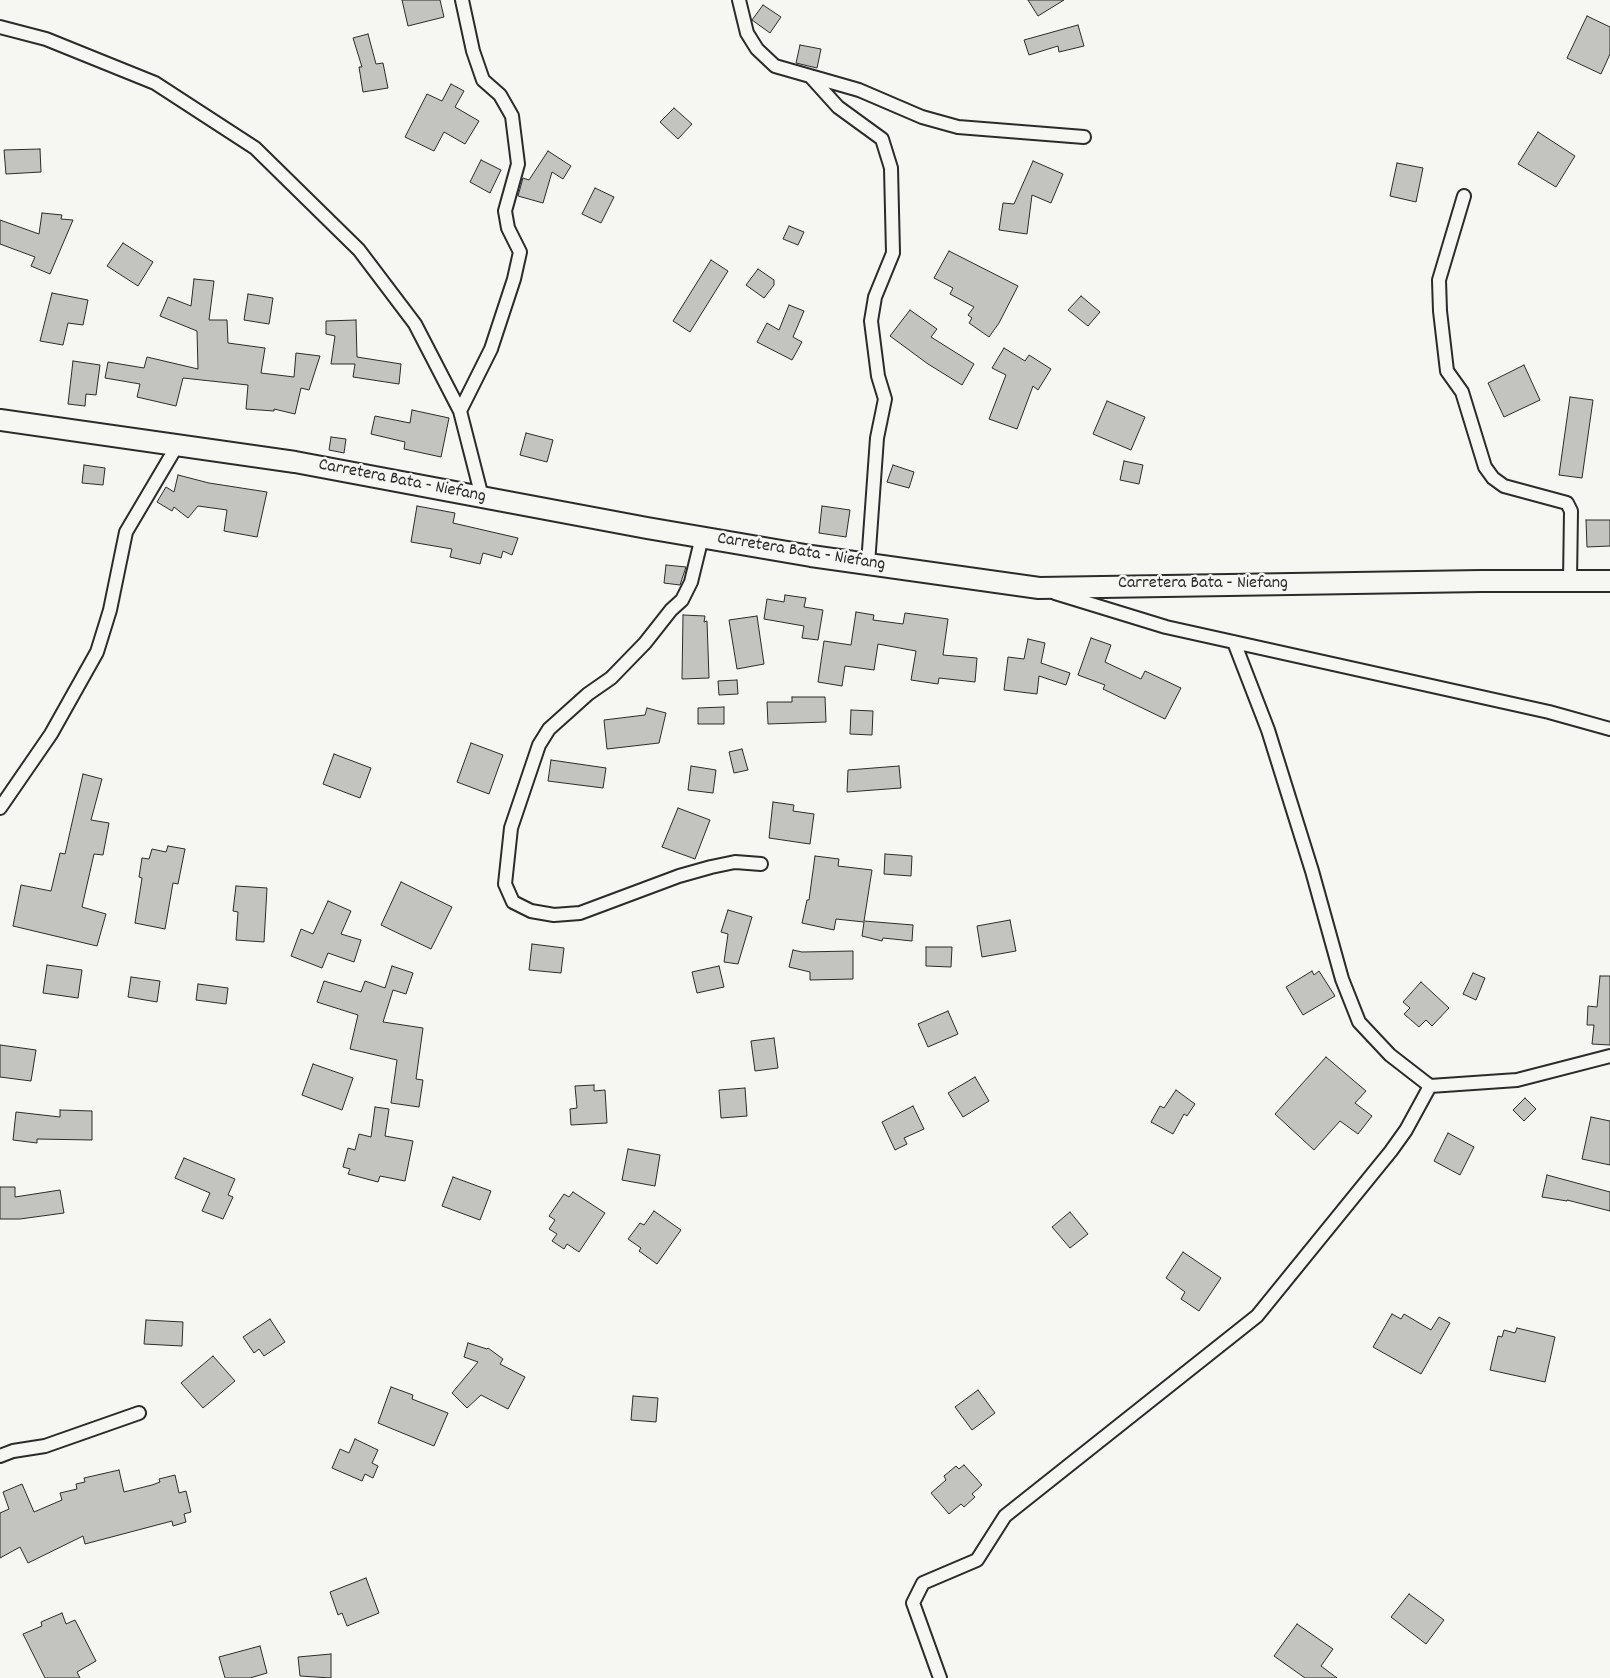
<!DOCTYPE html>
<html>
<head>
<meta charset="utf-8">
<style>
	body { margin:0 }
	canvas { display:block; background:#f6f6f2 }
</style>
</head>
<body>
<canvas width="1610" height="1678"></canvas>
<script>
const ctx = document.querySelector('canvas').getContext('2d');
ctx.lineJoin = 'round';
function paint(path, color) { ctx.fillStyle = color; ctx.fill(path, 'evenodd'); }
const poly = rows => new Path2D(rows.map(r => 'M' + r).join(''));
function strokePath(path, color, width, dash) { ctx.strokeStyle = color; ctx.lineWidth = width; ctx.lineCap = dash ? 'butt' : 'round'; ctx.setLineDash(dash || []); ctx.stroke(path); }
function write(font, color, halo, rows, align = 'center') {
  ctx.font = font + ' Dekko,sans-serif'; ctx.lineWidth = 5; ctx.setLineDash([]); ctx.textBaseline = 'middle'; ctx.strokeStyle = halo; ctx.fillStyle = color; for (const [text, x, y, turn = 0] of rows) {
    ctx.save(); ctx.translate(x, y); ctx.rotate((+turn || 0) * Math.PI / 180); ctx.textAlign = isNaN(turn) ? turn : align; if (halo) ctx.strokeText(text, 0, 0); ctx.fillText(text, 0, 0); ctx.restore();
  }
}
const building = poly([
	[402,0,440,0,444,17,408,26,402,0],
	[1028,0,1064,0,1038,16,1028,0],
	[763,5,781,17,770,33,752,20,763,5],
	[1587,16,1610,27,1610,54,1601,74,1567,58,1587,16],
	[1078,25,1084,46,1059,52,1058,46,1029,55,1024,40,1078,25],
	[368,34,376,64,383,63,388,88,363,92,359,67,362,67,353,38,368,34],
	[800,45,821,49,817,68,796,63,800,45],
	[451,84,464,91,455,107,479,121,465,144,444,132,434,151,405,137,427,94,442,101,451,84],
	[674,108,692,124,678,139,660,122,674,108],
	[1538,132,1575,156,1556,187,1518,164,1538,132],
	[40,149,41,172,6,174,4,150,40,149],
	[548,151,571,166,563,179,552,172,543,203,518,196,523,178,529,180,548,151],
	[481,160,501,170,490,193,470,182,481,160],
	[1033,161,1063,174,1051,203,1032,195,1027,234,999,230,1003,203,1014,204,1033,161],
	[1397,163,1423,168,1416,202,1390,196,1397,163],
	[595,188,614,197,601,223,582,214,595,188],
	[42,213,62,215,61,219,73,220,50,274,31,266,35,257,0,244,0,220,39,234,42,213],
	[789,226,804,232,798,245,783,239,789,226],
	[123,243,153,262,138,286,107,266,123,243],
	[949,251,1018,286,999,323,989,337,969,323,972,318,968,315,974,307,950,294,953,288,934,278,949,251],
	[711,260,728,271,690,332,673,321,711,260],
	[758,269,774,280,774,285,764,298,746,285,758,269],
	[194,279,214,281,209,320,227,320,228,343,265,348,261,373,294,377,296,353,320,356,309,390,301,388,295,414,274,409,274,411,246,409,248,385,183,378,176,406,137,397,140,384,105,378,108,362,144,368,147,357,198,369,197,331,160,316,168,297,191,306,194,279],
	[52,293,88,300,83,325,68,323,63,345,40,341,52,293],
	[248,294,273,298,269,324,244,320,248,294],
	[1081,296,1100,312,1088,326,1068,310,1081,296],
	[789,305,804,311,793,337,802,342,792,360,757,342,767,323,779,330,789,305],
	[910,310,937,329,931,337,974,364,962,385,928,364,890,336,910,310],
	[356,320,357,357,401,364,399,384,353,377,355,364,331,364,335,336,326,334,326,321,356,320],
	[1004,348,1025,361,1029,355,1051,369,1038,390,1033,386,1017,429,989,419,1006,375,992,368,1004,348],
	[73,361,100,365,96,395,86,394,85,406,68,404,73,361],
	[1524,365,1540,400,1504,417,1488,383,1524,365],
	[1570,397,1593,400,1582,478,1559,475,1570,397],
	[1107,401,1145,417,1131,450,1093,434,1107,401],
	[412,410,449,418,441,457,404,449,405,442,371,434,375,416,410,423,412,410],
	[526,433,553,440,547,462,520,455,526,433],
	[331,437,346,439,344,453,329,450,331,437],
	[1124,461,1143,465,1139,484,1120,480,1124,461],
	[84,465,105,468,103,485,82,483,84,465],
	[893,465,914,472,909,488,887,482,893,465],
	[178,475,209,483,267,492,257,537,224,531,227,510,198,506,188,518,174,507,172,511,157,502,166,487,174,492,178,475],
	[417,506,455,513,453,523,518,538,512,555,503,551,501,558,483,553,480,564,450,557,452,549,411,542,417,506],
	[822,506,850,510,846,537,819,533,822,506],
	[1586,520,1610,520,1610,546,1587,547,1586,520],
	[666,565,686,567,680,585,664,583,666,565],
	[785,595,806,598,804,607,823,610,818,640,802,638,804,626,764,619,767,599,784,602,785,595],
	[856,612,874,615,873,620,903,624,905,613,948,619,943,655,977,658,975,682,939,678,938,684,911,680,916,651,878,644,874,670,845,666,842,686,818,682,824,641,851,645,856,612],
	[683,615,705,616,704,622,707,621,709,678,682,679,683,615],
	[757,616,764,664,737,669,729,620,757,616],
	[1091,638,1111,645,1105,662,1141,679,1145,671,1181,688,1165,719,1103,689,1105,685,1078,675,1091,638],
	[1028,639,1045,643,1041,663,1070,673,1066,685,1039,676,1037,694,1004,690,1008,657,1024,659,1028,639],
	[737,680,738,694,719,695,718,681,737,680],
	[792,697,825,697,826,722,768,724,767,702,792,702,792,697],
	[724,707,724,724,698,724,698,708,724,707],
	[647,708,666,713,659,743,607,749,604,720,645,715,647,708],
	[851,710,873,711,872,735,850,734,851,710],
	[471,743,503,755,489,794,457,782,471,743],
	[742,749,748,770,734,773,729,752,742,749],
	[334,754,371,768,360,798,323,784,334,754],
	[551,760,606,768,603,788,548,781,551,760],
	[691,766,716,770,713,793,688,790,691,766],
	[899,766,901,788,847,792,848,770,899,766],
	[83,774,102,779,91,820,109,823,103,855,94,854,82,907,106,914,97,946,13,926,21,885,51,891,60,853,65,854,83,774],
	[773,802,794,805,793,811,814,814,810,844,769,838,773,802],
	[678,808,710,820,695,859,662,847,678,808],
	[168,846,185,849,178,884,173,883,165,929,135,923,142,878,139,877,142,858,149,859,152,849,166,852,168,846],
	[885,854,912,856,911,876,884,874,885,854],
	[815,856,839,859,838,866,872,870,864,921,913,925,912,941,883,938,882,941,862,936,864,922,836,919,834,930,802,923,807,900,809,900,815,856],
	[401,882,452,907,431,949,381,925,401,882],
	[236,886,267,888,264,942,236,940,238,912,233,911,236,886],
	[328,901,351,911,341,934,361,940,354,962,328,953,322,968,291,956,301,929,313,934,328,901],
	[728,910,752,917,738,964,724,962,728,934,721,932,728,910],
	[1010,920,1016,951,982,957,977,926,1010,920],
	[532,944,564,948,561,973,529,970,532,944],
	[926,947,952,947,951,967,926,966,926,947],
	[793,950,802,952,853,951,853,979,810,980,810,972,789,967,793,950],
	[47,965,82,970,78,998,43,993,47,965],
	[392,966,413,973,406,994,393,990,383,1022,423,1028,416,1079,423,1080,419,1107,391,1103,397,1060,350,1049,358,1015,317,1002,324,981,361,992,365,981,385,988,392,966],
	[719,966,724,987,697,993,692,972,719,966],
	[1312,971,1314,975,1319,971,1335,996,1303,1015,1286,987,1312,971],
	[1473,973,1485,978,1476,1000,1463,994,1473,973],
	[1600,976,1610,976,1610,1045,1592,1044,1594,1025,1587,1025,1588,1006,1597,1007,1600,976],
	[131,977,160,981,157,1002,128,997,131,977],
	[1421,982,1449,1008,1432,1026,1426,1020,1419,1027,1404,1014,1410,1008,1403,1002,1421,982],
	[198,984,228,988,226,1004,196,1000,198,984],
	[948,1011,958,1034,928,1047,918,1024,948,1011],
	[774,1038,778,1068,755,1071,751,1041,774,1038],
	[0,1045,36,1050,31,1081,0,1077,0,1045],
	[1326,1057,1366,1091,1355,1103,1372,1116,1358,1134,1340,1121,1314,1150,1275,1114,1326,1057],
	[313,1064,353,1078,342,1110,302,1095,313,1064],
	[975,1077,989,1101,963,1117,948,1093,975,1077],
	[594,1085,594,1091,605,1090,607,1123,571,1125,570,1109,577,1108,575,1086,594,1085],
	[745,1088,747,1116,721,1118,719,1090,745,1088],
	[1176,1090,1195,1104,1187,1116,1184,1114,1173,1134,1151,1122,1160,1106,1164,1108,1176,1090],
	[1525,1098,1536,1109,1524,1121,1513,1110,1525,1098],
	[913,1106,924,1129,904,1138,907,1144,895,1150,882,1122,913,1106],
	[375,1107,389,1109,385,1136,413,1141,405,1181,380,1176,378,1182,348,1174,350,1169,343,1167,348,1148,355,1150,359,1134,371,1137,375,1107],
	[60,1110,92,1111,92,1140,37,1139,37,1143,13,1140,16,1112,60,1117,60,1110],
	[1591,1117,1610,1121,1610,1165,1582,1159,1591,1117],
	[1448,1133,1474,1147,1460,1175,1434,1161,1448,1133],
	[628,1149,660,1155,655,1186,622,1180,628,1149],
	[184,1158,235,1179,228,1195,233,1197,223,1219,202,1211,210,1193,175,1178,184,1158],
	[1547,1175,1610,1192,1610,1211,1567,1200,1567,1201,1542,1197,1547,1175],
	[453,1177,491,1191,480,1220,442,1206,453,1177],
	[0,1187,15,1187,15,1197,60,1190,64,1213,20,1219,0,1219,0,1187],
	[573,1192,605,1213,579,1252,567,1244,564,1249,552,1241,557,1234,549,1229,555,1220,549,1216,564,1194,569,1197,573,1192],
	[654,1211,681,1230,657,1264,639,1251,641,1248,628,1239,640,1223,644,1225,654,1211],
	[1070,1212,1088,1234,1070,1248,1052,1227,1070,1212],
	[1183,1252,1221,1278,1199,1311,1181,1299,1185,1292,1166,1278,1183,1252],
	[1392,1314,1401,1319,1404,1314,1431,1330,1439,1317,1450,1323,1421,1374,1373,1347,1392,1314],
	[270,1319,285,1342,264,1356,259,1349,254,1353,243,1337,270,1319],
	[146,1320,183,1322,182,1346,144,1344,146,1320],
	[1517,1328,1555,1337,1545,1382,1490,1370,1498,1336,1502,1337,1504,1330,1515,1333,1517,1328],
	[468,1343,487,1349,488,1348,503,1359,500,1364,525,1377,508,1409,481,1395,467,1408,452,1393,478,1362,464,1357,468,1343],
	[213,1356,235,1381,203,1408,181,1383,213,1356],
	[391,1387,413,1395,412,1399,448,1413,434,1446,378,1423,391,1387],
	[978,1390,995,1413,972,1430,955,1407,978,1390],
	[633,1396,658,1398,656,1422,631,1420,633,1396],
	[355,1439,378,1450,372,1463,378,1466,373,1478,365,1474,362,1481,332,1468,340,1449,349,1453,355,1439],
	[964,1465,982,1485,972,1494,975,1497,964,1507,961,1504,949,1514,931,1493,946,1480,944,1476,956,1466,959,1469,964,1465],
	[119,1470,124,1492,152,1485,160,1482,159,1479,175,1475,179,1493,186,1491,191,1512,184,1514,186,1522,173,1526,172,1521,85,1544,83,1536,28,1563,20,1547,0,1558,0,1513,9,1509,3,1492,22,1484,34,1512,62,1500,60,1493,77,1489,76,1484,85,1482,84,1478,119,1470],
	[366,1578,379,1613,347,1626,342,1613,338,1615,330,1592,366,1578],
	[1409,1594,1444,1620,1426,1644,1391,1617,1409,1594],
	[62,1613,66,1624,75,1620,96,1661,77,1672,80,1678,45,1678,23,1634,42,1626,41,1622,62,1613],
	[1297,1624,1333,1649,1321,1666,1337,1678,1305,1678,1274,1656,1297,1624],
	[260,1646,267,1673,250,1678,225,1678,219,1657,260,1646],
	[331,1654,331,1678,300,1676,298,1657,331,1654]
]);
paint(building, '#c3c3c0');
strokePath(building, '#2b2b2b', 1);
const street = poly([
	[739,0,747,33,757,49,775,66,859,90,922,117,958,127,1084,137],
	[0,27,46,39,155,83,255,148,359,250,415,324,460,411,482,497],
	[810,76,838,107,882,139,891,168,893,253,875,297,871,321,878,376,885,399,877,438,868,564],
	[1464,196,1439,280,1440,311,1447,371,1462,392,1485,467,1493,478,1504,486,1567,503,1571,511,1570,581],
	[460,411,491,349,514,279,520,252,508,228,505,211,518,164,512,116,500,95,483,80,473,51,462,0],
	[702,537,691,582,682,600,671,610,645,643,611,678,588,694,549,729,539,745,511,828,505,884,513,902,531,911,554,915,580,913,679,876,711,867,735,862,761,864],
	[1055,593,1166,627,1549,712,1610,729],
	[1234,642,1268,730,1312,871,1342,979,1359,1022,1390,1055,1430,1086,1517,1080,1610,1056],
	[0,808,51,734,97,652,110,610,126,532,178,444],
	[0,1456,13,1451,45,1446,139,1413],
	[940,1678,913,1603,923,1583,977,1560,1005,1516,1257,1316,1391,1151,1406,1130,1430,1086]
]);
const primary = poly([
	[0,420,295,462,647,528,811,556,1039,588,1481,581,1610,581]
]);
strokePath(street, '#2b2b2b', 16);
strokePath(primary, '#2b2b2b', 24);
strokePath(street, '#f6f6f2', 12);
strokePath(primary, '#f6f6f2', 20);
write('18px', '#2b2b2b', '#f6f6f2', [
	["Carretera Bata - Niefang",402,482,11],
	["Carretera Bata - Niefang",801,553,9],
	["Carretera Bata - Niefang",1203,585]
]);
</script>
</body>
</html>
